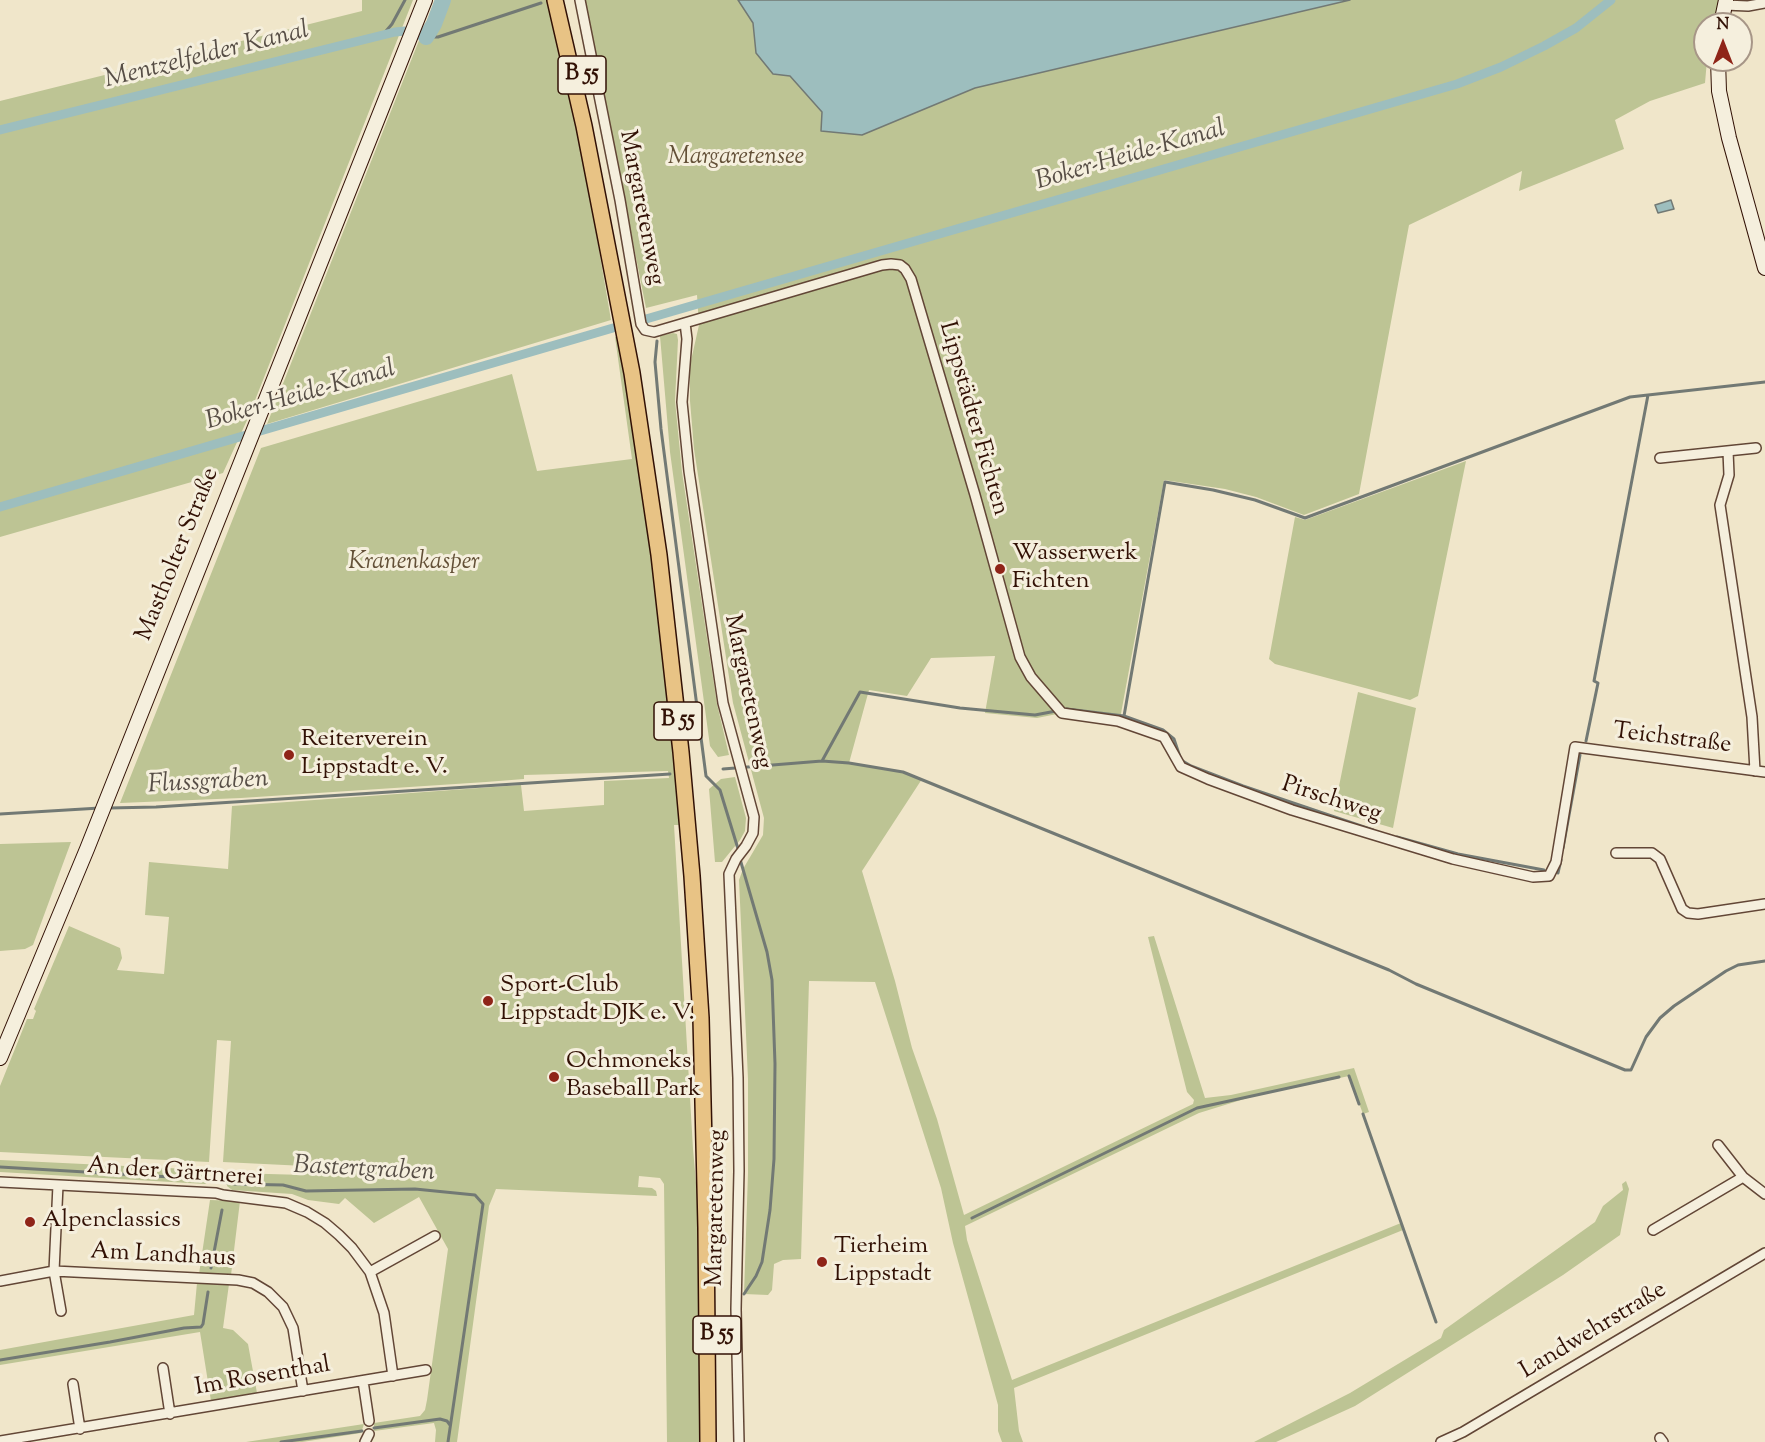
<!DOCTYPE html>
<html>
<head>
<meta charset="utf-8">
<style>
	body { margin:0 }
	#map { position:relative; width:1765px; height:1442px; overflow:hidden; background:#f0e6ca; font-family:"Sorts Mill Goudy",serif }
	canvas { display:block }
	.north { position:absolute; left:1693px; top:12px; width:60px; height:60px; box-sizing:border-box; background:#f5efdd; border:2px solid #a79687; border-radius:50%; rotate:0deg; font-size:16px; font-weight:700; line-height:24px; text-align:center; color:#321105 }
	.north::after { content:''; display:block; margin:auto; width:21px; height:27px; background:#8f2418; clip-path:polygon(50% 0,100% 100%,50% 72%,0 100%) }
</style>
</head>
<body>
<div id="map">
<canvas width="1765" height="1442"></canvas>
<div class="north">N</div>
</div>
<script>
const ctx = document.querySelector('canvas').getContext('2d');
ctx.lineJoin = 'round';
function paint(path, color) { ctx.fillStyle = color; ctx.fill(path, 'evenodd'); }
const poly = rows => new Path2D(rows.map(r => 'M' + r).join(''));
function strokePath(path, color, width, dash) { ctx.strokeStyle = color; ctx.lineWidth = width; ctx.lineCap = dash ? 'butt' : 'round'; ctx.setLineDash(dash || []); ctx.stroke(path); }
function write(font, color, halo, rows, align = 'center') {
  ctx.font = font + ' "Sorts Mill Goudy",serif'; ctx.lineWidth = 6; ctx.setLineDash([]); ctx.textBaseline = 'middle'; ctx.strokeStyle = halo; ctx.fillStyle = color; for (const [text, x, y, turn = 0] of rows) {
    ctx.save(); ctx.translate(x, y); ctx.rotate((+turn || 0) * Math.PI / 180); ctx.textAlign = isNaN(turn) ? turn : align; if (halo) ctx.strokeText(text, 0, 0); ctx.fillText(text, 0, 0); ctx.restore();
  }
}
paint(poly([
	[362,0,413,0,248,418,223,473,0,537,0,101,362,11],
	[435,0,548,0,578,127,611,320,267,424],
	[585,0,1721,0,1713,24,1705,24,1705,60,1707,60,1705,83,1650,101,1615,120,1624,149,1519,191,1522,171,1409,225,1359,494,1304,515,1256,497,1225,489,1164,480,1120,719,1067,712,1037,718,985,713,995,656,931,658,907,696,869,690,849,763,903,772,922,779,862,871,895,981,912,1048,937,1119,964,1215,1193,1104,1194,1100,1187,1092,1148,937,1154,936,1205,1098,1231,1095,1354,1068,1369,1112,1363,1114,1349,1076,1254,1096,1199,1113,965,1226,967,1240,1012,1380,1401,1223,1403,1230,1014,1388,1019,1431,1023,1442,1002,1442,998,1431,998,1405,953,1243,941,1188,875,982,809,981,801,1259,783,1260,774,1264,772,1290,768,1295,744,1294,748,1173,748,1079,739,880,743,869,763,835,764,818,733,703,694,449,690,401,690,365,699,325,697,295,646,308],
	[673,333,677,334,678,340,675,401,682,472,717,704,729,755,718,757,710,746,670,452,660,336],
	[619,336,639,463,664,645,677,778,679,825,674,825,693,1149,700,1228,701,1442,667,1442,664,1184,660,1178,639,1176,638,1187,652,1188,656,1191,657,1196,496,1189,489,1206,457,1442,435,1442,436,1430,434,1423,374,1431,374,1423,420,1416,425,1410,427,1400,448,1249,419,1197,374,1223,345,1198,339,1204,308,1200,292,1194,232,1190,227,1186,228,1177,232,1173,305,1175,305,1166,223,1162,231,1041,217,1040,209,1162,0,1152,0,1086,27,1019,33,1019,36,1011,34,1009,69,926,120,948,122,958,117,970,164,974,169,917,145,915,149,862,228,869,232,806,521,785,524,811,604,805,604,781,669,778,668,771,524,775,524,779,486,782,241,798,120,803,261,448,512,374,537,471,632,459,615,337],
	[1466,461,1418,696,1410,700,1275,664,1269,659,1295,517,1305,520],
	[1358,692,1416,708,1393,828,1334,811],
	[735,777,746,818,745,831,740,840,722,862,715,862,709,789,721,779],
	[71,842,33,945,25,949,0,951,0,844],
	[0,1160,209,1170,208,1182,205,1184,0,1172],
	[1626,1181,1629,1189,1620,1235,1563,1275,1355,1406,1276,1442,1254,1442,1350,1393,1441,1338,1444,1330,1595,1222,1603,1206,1623,1190,1622,1184],
	[210,1200,240,1201,231,1275,199,1274],
	[197,1283,229,1284,223,1328,233,1330,248,1344,257,1393,211,1401,200,1332,0,1365,0,1350,194,1315],
	[364,1424,361,1433,302,1442,246,1442]
]), '#bdc494');
const water = poly([
	[738,0,1350,0,975,88,862,135,821,131,822,112,790,76,773,74,756,53,753,23,738,0],
	[1671,200,1674,209,1658,213,1655,205,1671,200]
]);
paint(water, '#9dbebe');
strokePath(water, '#727974', 1.5);
strokePath(poly([
	[381,37,392,24,405,0],
	[426,37,438,37,541,3],
	[657,341,655,362,661,429,706,776,720,790,739,852],
	[1063,710,1067,709,1124,716,1163,730,1174,739,1181,760,1191,766,1243,786,1373,830],
	[1124,716,1165,482,1213,490,1255,500,1305,518,1630,397,1765,382],
	[1586,741,1598,683,1594,681,1648,395],
	[822,761,860,692,960,708,1035,715,1056,711],
	[723,769,822,761,849,763,903,772,1389,970,1416,984,1625,1070,1631,1070,1646,1037,1660,1018,1674,1006,1726,971,1738,965,1765,961],
	[109,808,156,807,670,774],
	[0,814,100,808],
	[1397,837,1458,854,1544,870],
	[1563,848,1580,755],
	[740,859,767,952,772,980,775,1064,774,1159,770,1210,762,1262,756,1276,744,1294],
	[1558,873,1561,860],
	[1349,1076,1359,1104],
	[1363,1114,1436,1322],
	[0,1167,205,1179,235,1184,283,1185,306,1191,415,1189,475,1195,483,1204,448,1442],
	[972,1218,1197,1108,1339,1077],
	[211,1268,222,1210],
	[0,1360,110,1342,184,1328,201,1327,203,1324,208,1292],
	[374,1428,440,1419,447,1421,450,1425],
	[281,1442,362,1431]
]), '#727974', 3);
strokePath(poly([
	[0,130,395,32,405,31,426,37],
	[646,319,1457,84,1501,67,1544,46,1576,28,1611,0],
	[0,507,613,328]
]), '#9dbebe', 9);
strokePath(poly([
	[426,37,434,24,443,0]
]), '#9dbebe', 16);
const street = poly([
	[580,0,620,200,641,324,645,330,654,332,882,265,891,264,900,265,905,269,911,279,975,495,1020,657,1031,677,1062,713,1118,721,1164,737,1181,767,1208,779,1292,810,1453,859,1533,877,1549,876,1556,862,1575,747,1765,772],
	[1725,5,1748,6,1765,3],
	[685,323,687,339,682,402,689,471,723,703,754,817,753,833,746,846,736,859,729,874,738,1078,739,1171,736,1309,739,1442],
	[1728,451,1729,475,1720,505,1752,717,1755,771],
	[1660,458,1756,448],
	[1616,853,1652,853,1660,859,1682,909,1688,913,1698,914,1765,904],
	[1718,1145,1743,1177,1765,1194],
	[0,1182,216,1193,223,1195,286,1203,307,1212,325,1223,339,1235,352,1248,370,1272,384,1313,393,1376],
	[58,1185,54,1271,61,1311],
	[1653,1230,1743,1177],
	[370,1272,435,1236],
	[0,1281,54,1271,238,1280,253,1283,268,1292,283,1307,293,1328,303,1391],
	[163,1368,170,1414],
	[363,1381,369,1421],
	[73,1384,80,1429],
	[1660,1438,1663,1442],
	[0,1441,426,1370],
	[365,1442,369,1434],
	[1441,1442,1463,1432,1765,1253]
]);
const secondary = poly([
	[1721,24,1726,0],
	[1718,60,1719,91,1729,138,1765,268],
	[0,1058,87,849,425,0]
]);
const primary = poly([
	[555,0,584,126,632,373,659,555,681,752,692,876,701,1018,706,1228,708,1442]
]);
strokePath(street, '#624636', 12);
strokePath(secondary, '#321105', 16);
strokePath(primary, '#321105', 18);
strokePath(street, '#f5efdd', 9);
strokePath(secondary, '#f5efdd', 14);
strokePath(primary, '#e8c385', 15);
for (const [x, y, r, color] of [
	[1000,569,6,"#8f2418"],
	[289,755,6,"#8f2418"],
	[488,1001,6,"#8f2418"],
	[554,1077,6,"#8f2418"],
	[30,1222,6,"#8f2418"],
	[822,1262,6,"#8f2418"]
]) { const dot = new Path2D(); dot.arc(x, y, r, 0, 2 * Math.PI); ctx.fillStyle = color; ctx.fill(dot); strokePath(dot, '#f5efdd', 2); }
for (const [x, y, w] of [
	[582,75,48],
	[678,721,48],
	[717,1335,48]
]) { const box = new Path2D(); box.roundRect(x - w / 2, y - 19, w, 38, 4.5); ctx.fillStyle = '#f5efdd'; ctx.fill(box); strokePath(box, '#321105', 1.5); }
write('bold 22px', '#321105', null, [
	["B 55",582,75],
	["B 55",678,721],
	["B 55",717,1335]
]);
write('italic 24px', '#635037', '#f5efdd', [
	["Margaretensee",736,159],
	["Kranenkasper",414,564]
]);
write('24px', '#321105', '#f5efdd', [
	["Margaretenweg",640,208,79],
	["Lippstädter Fichten",972,419,74],
	["Mastholter Straße",179,555,-68],
	["Margaretenweg",746,692,78],
	["Teichstraße",1672,740,7],
	["Pirschweg",1331,801,18],
	["An der Gärtnerei",175,1174,4],
	["Margaretenweg",718,1208,-89],
	["Am Landhaus",163,1257,3],
	["Landwehrstraße",1594,1332,-31],
	["Im Rosenthal",263,1378,-10]
]);
write('24px', '#321105', '#f5efdd', [
	["Wasserwerk",1012,555],
	["Fichten",1012,583],
	["Reiterverein",301,741],
	["Lippstadt e. V.",301,769],
	["Sport-Club",500,987],
	["Lippstadt DJK e. V.",500,1015],
	["Ochmoneks",566,1063],
	["Baseball Park",566,1091],
	["Alpenclassics",42,1222],
	["Tierheim",834,1248],
	["Lippstadt",834,1276]
], 'left');
write('italic 26px', '#574e46', '#f5efdd', [
	["Mentzelfelder Kanal",207,57,-14],
	["Boker-Heide-Kanal",1131,157,-16],
	["Boker-Heide-Kanal",301,397,-16],
	["Flussgraben",208,784,-3],
	["Bastertgraben",364,1171,3]
]);
</script>
</body>
</html>
